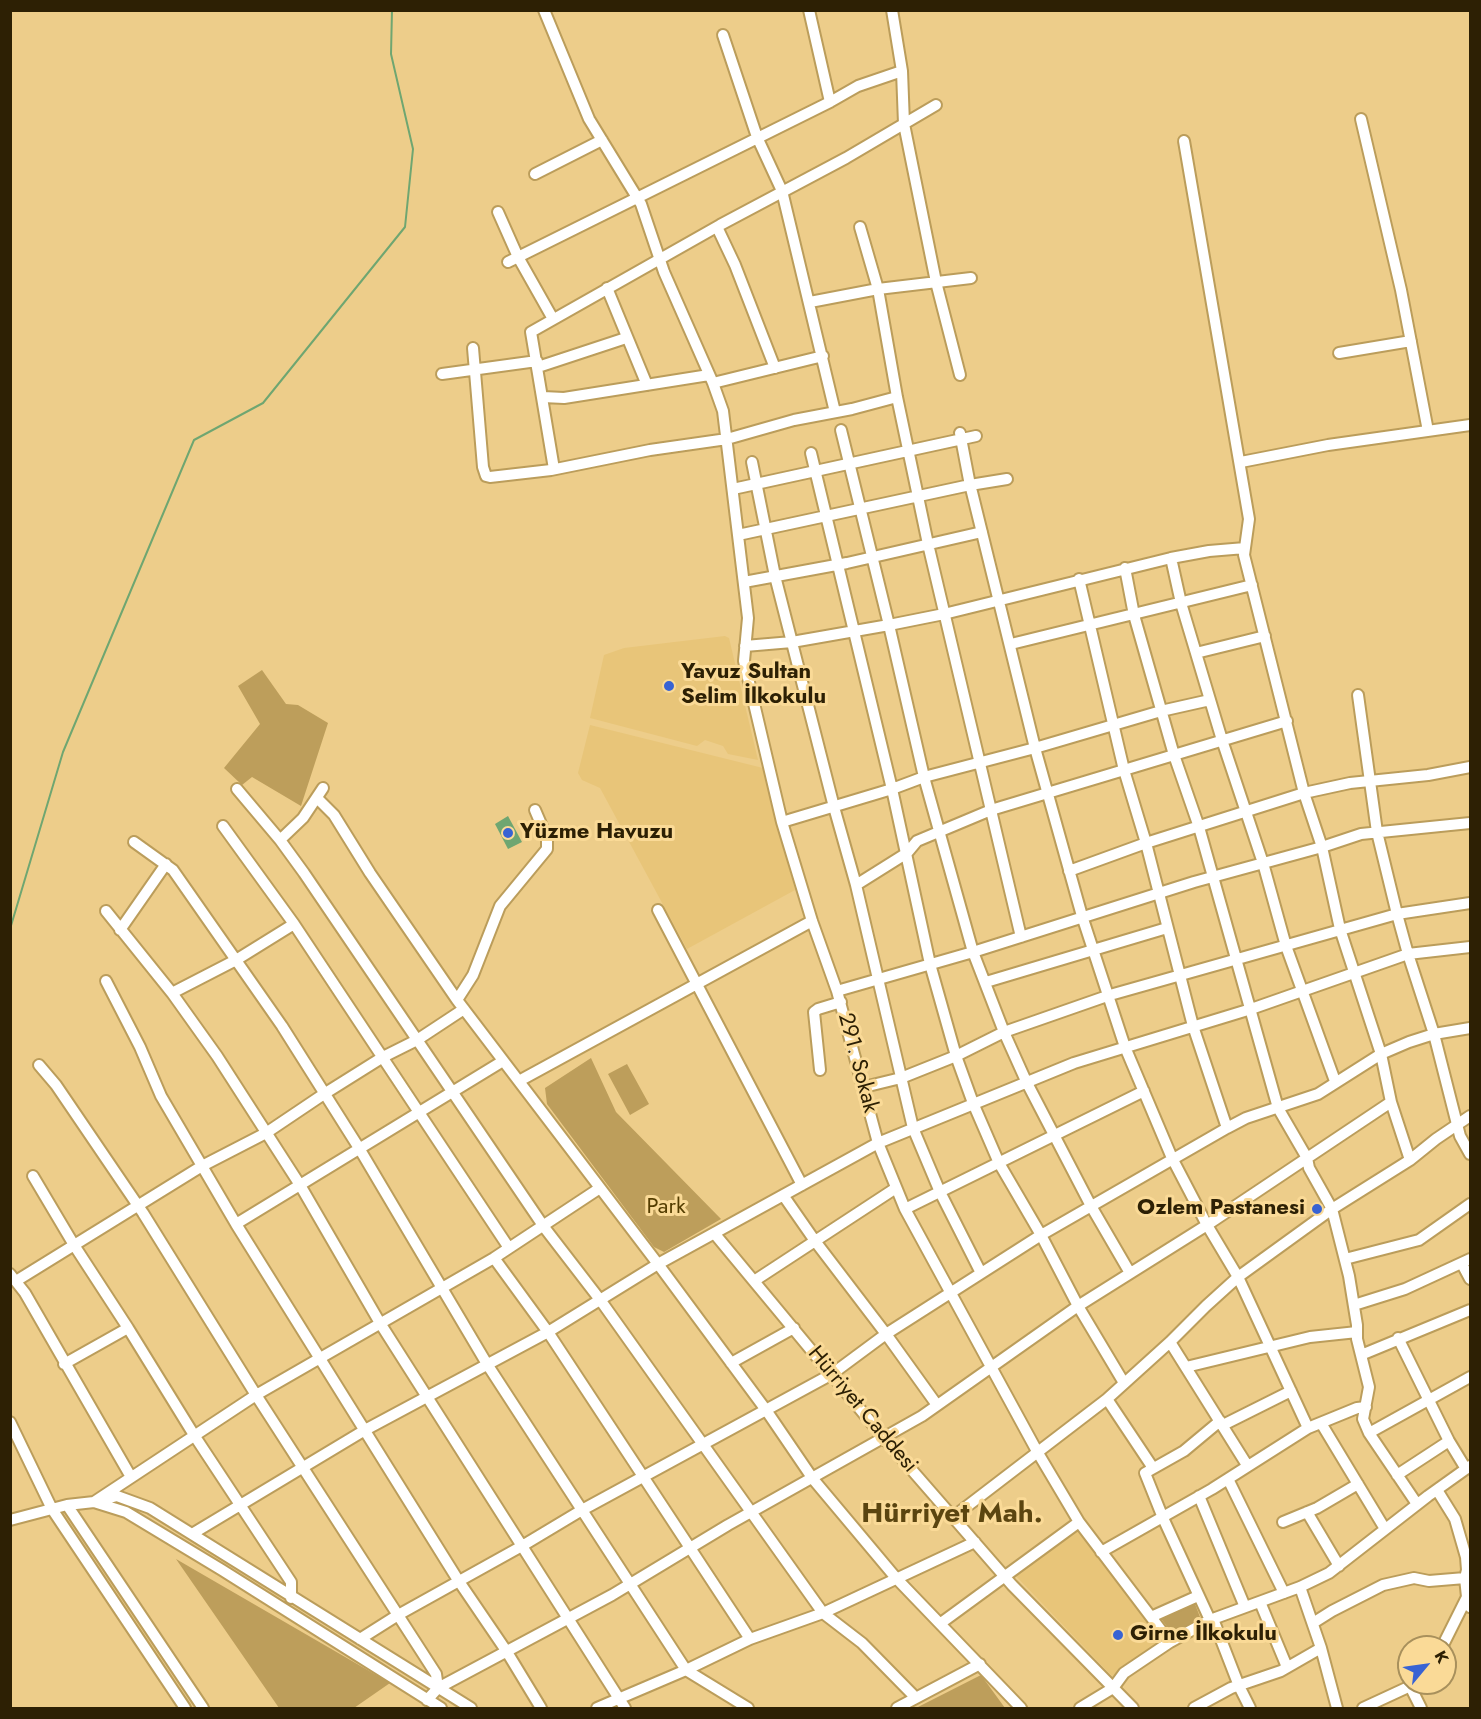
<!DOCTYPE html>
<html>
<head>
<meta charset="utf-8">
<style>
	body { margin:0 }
	#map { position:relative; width:1481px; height:1719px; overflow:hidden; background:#edcd8a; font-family:Jost,sans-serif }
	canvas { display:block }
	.frame { position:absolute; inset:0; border:12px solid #2d2004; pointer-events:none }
	.north { position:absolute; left:1397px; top:1635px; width:60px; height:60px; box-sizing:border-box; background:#fada97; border:2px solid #a8905c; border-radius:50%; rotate:61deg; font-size:16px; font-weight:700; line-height:24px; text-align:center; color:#2d2004 }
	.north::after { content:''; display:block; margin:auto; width:21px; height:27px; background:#3863d3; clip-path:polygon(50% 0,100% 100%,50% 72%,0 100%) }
</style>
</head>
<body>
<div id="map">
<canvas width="1481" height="1719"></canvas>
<div class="frame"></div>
<div class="north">K</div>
</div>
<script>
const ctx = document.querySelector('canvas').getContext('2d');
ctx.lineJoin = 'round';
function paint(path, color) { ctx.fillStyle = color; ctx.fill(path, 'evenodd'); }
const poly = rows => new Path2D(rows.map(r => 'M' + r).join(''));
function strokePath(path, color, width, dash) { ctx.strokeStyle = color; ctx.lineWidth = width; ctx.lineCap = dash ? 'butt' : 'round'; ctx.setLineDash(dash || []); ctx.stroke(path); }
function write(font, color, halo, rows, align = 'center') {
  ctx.font = font + ' Jost,sans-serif'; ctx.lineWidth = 6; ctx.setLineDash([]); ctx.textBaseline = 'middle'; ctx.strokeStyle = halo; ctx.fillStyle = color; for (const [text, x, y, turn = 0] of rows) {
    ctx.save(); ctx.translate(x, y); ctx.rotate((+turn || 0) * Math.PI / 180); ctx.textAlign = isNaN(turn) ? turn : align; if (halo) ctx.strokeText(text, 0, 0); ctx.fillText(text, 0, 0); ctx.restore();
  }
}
paint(poly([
	[725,636,729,638,758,760,728,754,723,746,705,740,697,746,590,718,604,655,624,648],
	[590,725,763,768,795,890,687,949,600,788,582,780,578,773],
	[1078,1526,1166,1640,1112,1676,1013,1573]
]), '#e8c579');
paint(poly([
	[262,670,286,704,298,705,328,723,301,806,252,777,242,785,224,768,260,724,238,686],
	[591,1058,616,1112,721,1219,664,1252,654,1247,547,1104,545,1088],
	[627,1064,649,1104,630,1115,608,1074],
	[176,1559,390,1683,354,1708,279,1708],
	[1195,1604,1200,1617,1173,1635,1160,1617],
	[981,1675,1005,1708,919,1708,918,1707]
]), '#bd9e5b');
paint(poly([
	[508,816,522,842,508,849,495,824]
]), '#6fa671');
strokePath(poly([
	[10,929,63,752,194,440,263,403,405,227,413,149,391,54,392,10]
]), '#6fa671', 2);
const minor = poly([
	[544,10,589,119,641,204,664,272,713,383,723,411,748,618,744,661,782,822,812,921,837,991,878,1143,905,1209,1038,1453,1079,1522,1170,1642],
	[809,10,830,102],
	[892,10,902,71,904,124,936,282,960,375],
	[723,35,757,137,782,191,835,412],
	[1361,119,1401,290,1428,431],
	[1184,141,1249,519,1244,555,1304,793,1322,847,1340,929,1381,1054,1391,1102,1410,1160],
	[535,174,602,140],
	[498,212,518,257,553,319],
	[717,227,735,265,775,368],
	[860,227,878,289,897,397,928,544,1021,937],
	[508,262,830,102,858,86,902,71],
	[607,288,647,385],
	[810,302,878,289,971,278],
	[473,348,483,467,486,476,490,477,551,470,650,450,727,439,794,420,852,409,897,397],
	[1339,353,1411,341],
	[538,367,626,338],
	[442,374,537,361],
	[713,383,823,356],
	[543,397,564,398,709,375],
	[841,430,889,625,924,777,973,952,1004,1032,1026,1081,1091,1206,1130,1273],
	[960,433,969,480,1035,748,1082,916,1125,1047,1172,1158,1207,1225,1238,1277,1308,1428],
	[811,453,892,789,930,964,956,1056,973,1103,999,1163,1041,1235,1078,1306,1124,1383],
	[752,462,775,576,834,807,856,885,913,1128,940,1192,981,1273],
	[1241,462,1328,445,1470,425],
	[554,469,531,332,720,225,846,158,936,105],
	[733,489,976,436],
	[738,535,970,485,1007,479],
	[1171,558,1181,603,1222,740,1263,863,1286,946,1335,1081],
	[1125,568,1134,615,1174,755,1199,827,1278,1108,1307,1158,1309,1168,1332,1209,1349,1276,1357,1325,1357,1339,1369,1387,1363,1419,1369,1433,1417,1504],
	[1079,579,1124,770,1146,843,1193,1026,1227,1128],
	[744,582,847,563,982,532],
	[1011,644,1252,585],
	[745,646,792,642,889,625,944,614,1171,558,1209,551,1245,548],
	[1196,653,1265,636],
	[1358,695,1377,832,1397,914,1408,954,1434,1034,1460,1136,1470,1154],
	[237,789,280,840,304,873,544,1227,601,1301,823,1613,862,1643,916,1698],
	[317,798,334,815,370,873,457,1000,658,1264,766,1410,813,1479,896,1578,1021,1708],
	[782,822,892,789,924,777,1035,748,1161,711,1210,700],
	[223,826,294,924,509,1248],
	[280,840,303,818,323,788],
	[134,842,173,870,282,1026,359,1148,487,1364,686,1670,748,1708],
	[1069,871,1146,843,1304,793,1350,783,1428,775,1470,767],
	[856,885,907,853,917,841,991,810,1287,721],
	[658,910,802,1185],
	[106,911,172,993,217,1056,300,1185,380,1323,625,1708],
	[120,930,166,864],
	[106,981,140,1047,161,1096,236,1224,458,1580,507,1652,541,1708],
	[986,982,1167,928],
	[837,991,973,952,1194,882,1322,847,1361,834,1470,823],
	[172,993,236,960,294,924],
	[457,1000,473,975,500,906,547,849,547,838,535,810],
	[39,1065,56,1085,143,1213,256,1395,436,1674,438,1688,427,1700],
	[820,1070,814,1012,818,1009,841,1002],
	[519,1081,812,921],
	[864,1087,901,1078,956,1056,1004,1032,1110,995,1397,914,1470,903],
	[33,1176,74,1245,128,1328,194,1435,291,1582,291,1598],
	[783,1195,815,1241,886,1334,937,1405],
	[905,1209,1144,1091],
	[236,1224,503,1061],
	[714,1233,884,1438,1012,1585,1133,1708],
	[494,1258,548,1332,750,1639],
	[1345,1259,1419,1240,1470,1204],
	[1462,1264,1470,1279],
	[10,1274,25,1293,131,1477],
	[16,1281,202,1166,266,1133,324,1094,383,1057,417,1040,464,1009],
	[754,1281,896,1188],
	[1354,1305,1405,1289,1470,1259],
	[1398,1338,1449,1441,1466,1469],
	[1170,1342,1247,1465],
	[1361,1355,1470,1310],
	[731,1363,794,1328],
	[64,1364,128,1328],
	[1186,1367,1310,1337,1357,1332],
	[1107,1399,1153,1468],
	[10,1422,52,1509,185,1708],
	[1321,1423,1385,1529],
	[1223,1425,1291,1391],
	[1369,1433,1470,1377],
	[1397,1475,1449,1441],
	[1228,1479,1284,1593],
	[1437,1490,1455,1519,1466,1557,1467,1570,1465,1578,1467,1597,1470,1607],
	[1199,1496,1245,1607],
	[94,1502,256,1395,494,1258,600,1188],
	[94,1502,126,1512,222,1570,441,1708],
	[67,1505,203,1708],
	[1307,1512,1339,1566],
	[953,1517,1107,1399,1170,1342,1206,1306,1238,1277,1332,1209,1410,1160,1436,1139,1470,1116],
	[10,1520,67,1505,94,1502,117,1496,150,1508,471,1708],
	[1283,1522,1317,1508,1358,1484],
	[192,1534,365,1430,548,1332,658,1264,878,1143,1074,1063,1251,1009,1408,954,1470,947],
	[1101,1552,1212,1489,1308,1428,1357,1408,1366,1407],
	[1300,1587,1321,1648,1337,1708],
	[1260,1602,1287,1667],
	[1151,1617,1198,1596],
	[1213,1619,1239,1686,1250,1708],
	[1210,1620,1163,1518,1145,1473,1184,1451,1220,1421],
	[941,1623,1079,1522],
	[1313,1623,1332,1611,1383,1585,1414,1578,1429,1581,1465,1578],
	[360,1639,398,1615,522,1546,582,1510,832,1374,886,1334,1041,1235,1227,1128,1246,1118,1318,1094,1381,1054,1409,1042,1434,1034,1470,1028],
	[1442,1647,1467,1597],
	[1410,1686,1421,1708],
	[438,1688,612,1595,728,1525,922,1416,1078,1306,1207,1225,1391,1102],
	[597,1708,686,1670,750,1639,823,1613,975,1542],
	[897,1708,980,1664],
	[1080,1708,1113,1688,1124,1673,1170,1642,1210,1620,1300,1587,1329,1573,1428,1496,1470,1466],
	[1194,1708,1231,1688,1281,1671,1321,1648],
	[1363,1708,1417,1683]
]);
strokePath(minor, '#bb9d5b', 14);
strokePath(minor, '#fff', 10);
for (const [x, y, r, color] of [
	[669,686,6,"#3863d3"],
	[508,833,6,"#3863d3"],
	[1317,1209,6,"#3863d3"],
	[1118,1635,6,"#3863d3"]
]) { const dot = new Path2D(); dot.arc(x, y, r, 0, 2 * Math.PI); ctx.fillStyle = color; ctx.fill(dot); strokePath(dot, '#fada97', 2); }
write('bold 22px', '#2d2004', '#fada97', [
	["Yavuz Sultan",681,673],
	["Selim İlkokulu",681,698],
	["Yüzme Havuzu",520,833],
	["Ozlem Pastanesi",1305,1209,"right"],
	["Girne İlkokulu",1130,1635]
], 'left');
write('22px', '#2d2004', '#fada97', [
	["291. Sokak",857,1063,75],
	["Hürriyet Caddesi",862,1410,50]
]);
write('22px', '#543d01', '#fada97', [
	["Park",666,1208]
]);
write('bold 28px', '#5b4510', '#fada97', [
	["Hürriyet Mah.",952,1515]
]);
</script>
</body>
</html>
